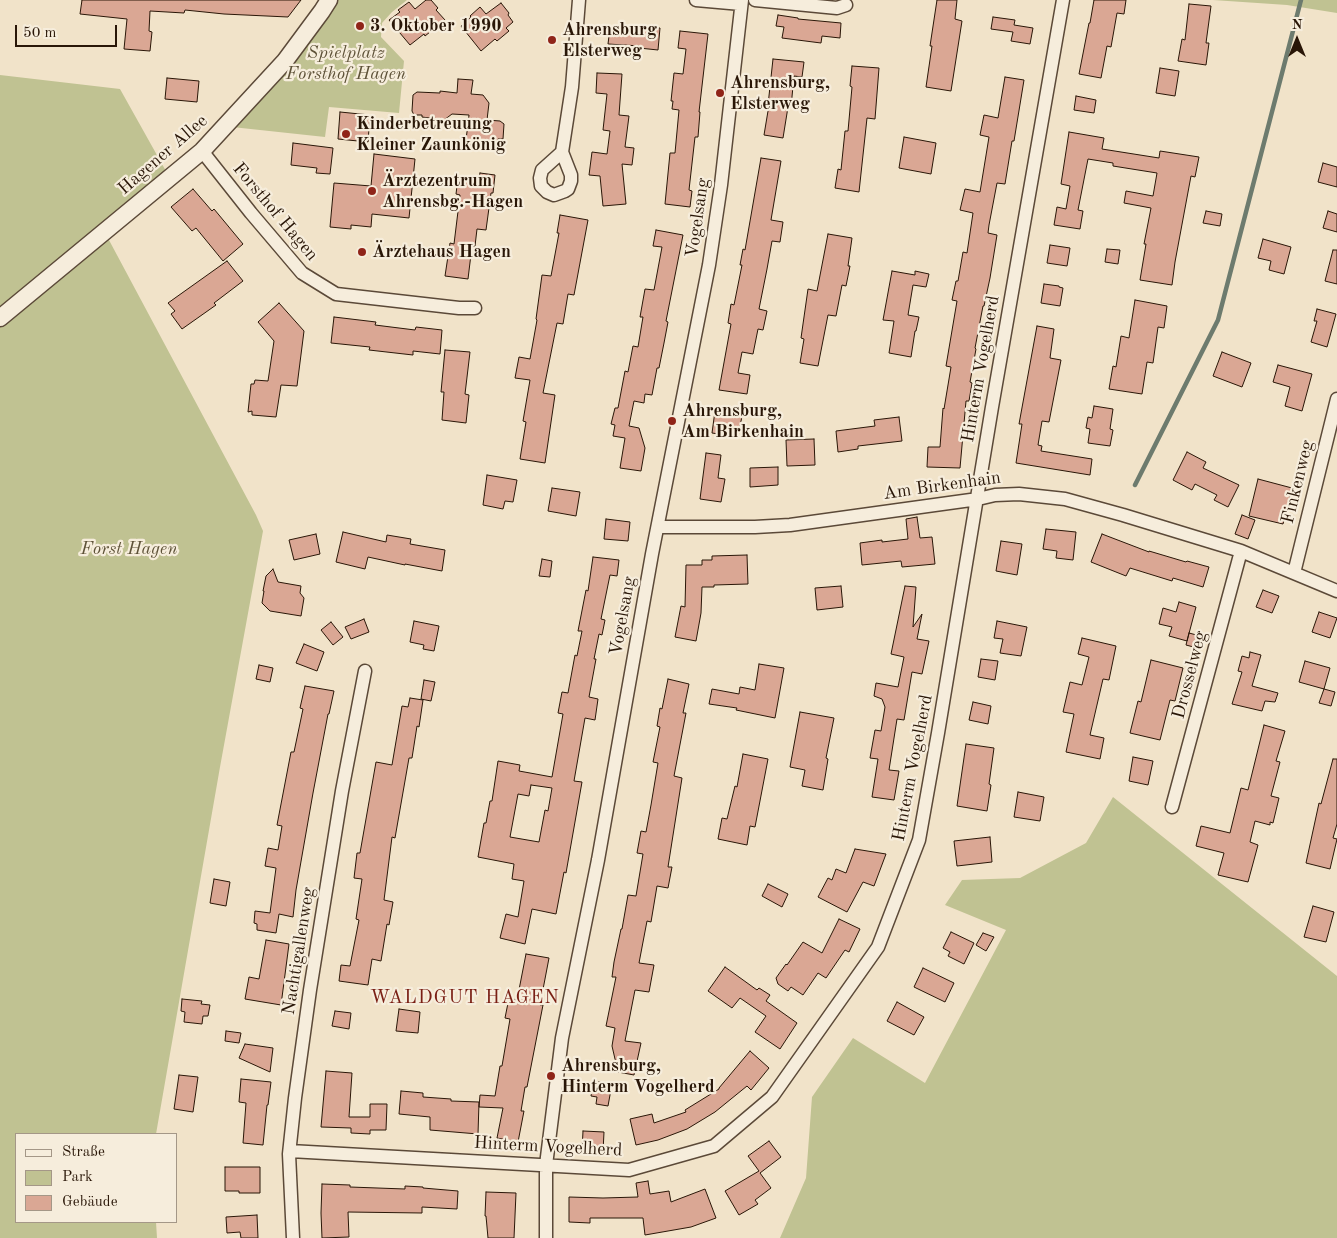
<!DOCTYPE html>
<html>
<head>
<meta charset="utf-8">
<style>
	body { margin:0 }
	#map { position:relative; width:1337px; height:1238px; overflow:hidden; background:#f1e3c9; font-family:"Old Standard TT",serif }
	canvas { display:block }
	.legend { position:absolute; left:15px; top:1133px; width:162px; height:90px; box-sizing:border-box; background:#f6eddc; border:1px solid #a49787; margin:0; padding:6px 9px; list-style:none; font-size:15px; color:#291607 }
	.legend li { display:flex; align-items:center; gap:10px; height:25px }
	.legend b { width:25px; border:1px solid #a49787 }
	.north { position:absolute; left:1272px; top:15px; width:50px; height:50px; -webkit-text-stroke:4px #f6eddc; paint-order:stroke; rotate:0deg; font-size:14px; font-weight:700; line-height:20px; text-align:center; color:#291607 }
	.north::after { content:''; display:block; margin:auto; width:18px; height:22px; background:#291607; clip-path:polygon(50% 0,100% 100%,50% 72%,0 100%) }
	.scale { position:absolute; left:15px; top:25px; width:102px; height:22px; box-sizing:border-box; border:2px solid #291607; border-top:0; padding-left:6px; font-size:15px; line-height:18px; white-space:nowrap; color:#291607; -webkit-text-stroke:4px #f6eddc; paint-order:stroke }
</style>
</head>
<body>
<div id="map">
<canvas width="1337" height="1238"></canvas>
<ul class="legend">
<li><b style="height:6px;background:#f6eddc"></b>Straße</li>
<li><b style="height:14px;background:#c0c292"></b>Park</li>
<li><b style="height:14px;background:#daa794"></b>Gebäude</li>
</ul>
<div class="north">N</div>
<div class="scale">50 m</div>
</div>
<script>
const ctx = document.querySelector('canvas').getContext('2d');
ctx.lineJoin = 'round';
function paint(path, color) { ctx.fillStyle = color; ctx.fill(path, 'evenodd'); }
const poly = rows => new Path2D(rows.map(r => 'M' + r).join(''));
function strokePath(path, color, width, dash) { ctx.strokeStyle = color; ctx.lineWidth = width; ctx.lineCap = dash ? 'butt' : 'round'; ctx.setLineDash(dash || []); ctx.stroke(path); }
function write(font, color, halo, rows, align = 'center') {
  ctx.font = font + ' "Old Standard TT",serif'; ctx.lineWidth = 4.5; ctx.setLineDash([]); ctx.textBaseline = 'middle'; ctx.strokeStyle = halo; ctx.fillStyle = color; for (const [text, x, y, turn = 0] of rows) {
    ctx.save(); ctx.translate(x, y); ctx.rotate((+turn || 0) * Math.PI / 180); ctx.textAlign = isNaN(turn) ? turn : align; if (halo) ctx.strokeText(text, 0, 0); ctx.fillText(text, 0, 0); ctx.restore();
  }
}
paint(poly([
	[337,0,407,0,392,12,382,23,381,37,404,61,399,113,329,107,325,137,232,127,334,6],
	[1213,0,1337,0,1337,13,1287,5],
	[0,75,120,89,167,173,102,227,256,515,263,531,220,767,156,1134,16,1134,16,1222,156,1222,157,1238,0,1238],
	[1113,797,1337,976,1337,1238,780,1238,806,1178,812,1097,853,1038,925,1083,1006,930,945,905,962,880,1020,878,1086,843]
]), '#c0c292');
strokePath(poly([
	[1135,485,1218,320,1301,0]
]), '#6d7b6e', 4.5);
const building = poly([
	[82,0,301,0,288,17,224,14,185,10,184,13,150,11,149,31,152,32,150,51,124,49,127,19,80,14,82,0],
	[426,0,431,0,438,8,436,10,445,20,425,36,424,34,410,45,389,20,400,12,398,10,409,2,415,9,426,0],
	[937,0,957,0,955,19,962,21,951,91,926,87,932,46,930,46,937,0],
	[1094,0,1126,0,1124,14,1117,13,1111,47,1107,46,1101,78,1079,74,1089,23,1090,23,1094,0],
	[501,3,509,13,508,15,513,22,506,28,509,31,497,41,495,39,481,51,461,26,471,17,470,16,480,7,486,14,501,3],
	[1189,4,1211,6,1206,43,1209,43,1206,65,1178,61,1182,39,1185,40,1189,4],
	[778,15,798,18,798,19,841,23,840,38,822,36,821,43,782,38,784,27,776,26,778,15],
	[993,17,1015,20,1014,25,1033,28,1030,44,1011,41,1013,32,991,29,993,17],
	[641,27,660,28,658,50,639,48,640,46,608,44,610,28,641,30,641,27],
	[680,31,708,34,699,112,700,112,698,137,695,137,689,190,692,191,690,207,665,204,670,153,675,153,679,110,672,109,673,101,671,101,674,73,683,74,686,49,678,48,680,31],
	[773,59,804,62,802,77,794,76,791,107,788,107,783,138,764,135,769,105,768,105,773,59],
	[852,66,879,68,875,119,867,118,859,192,835,188,838,169,841,170,845,131,848,131,852,87,850,86,852,66],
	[1160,68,1179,71,1175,96,1156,93,1160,68],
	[597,73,622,74,619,115,629,116,625,147,634,148,632,165,622,164,626,204,603,206,600,176,589,175,592,152,607,154,610,131,603,130,607,94,596,93,597,73],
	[1005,77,1024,80,1014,141,1012,141,1005,184,997,183,989,225,988,233,997,235,990,278,984,306,983,306,975,348,976,349,970,382,972,383,969,401,966,401,960,468,927,467,928,447,940,447,943,408,944,409,951,367,946,366,957,301,952,300,956,281,958,281,963,252,967,253,973,213,960,210,965,189,980,192,989,137,980,135,984,115,998,118,1005,77],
	[167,78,199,81,197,102,165,99,167,78],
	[458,79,473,80,471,94,483,95,489,103,487,120,500,121,504,124,503,139,498,139,497,147,492,146,492,149,472,147,466,140,469,115,452,114,444,120,422,117,422,115,414,115,412,111,413,95,417,92,440,93,440,91,457,93,458,79],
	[1076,96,1096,100,1094,113,1074,110,1076,96],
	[340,112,370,115,368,142,338,139,340,112],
	[1069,132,1104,138,1102,149,1159,158,1160,151,1199,157,1195,177,1191,176,1175,262,1172,285,1140,280,1146,244,1144,244,1151,208,1124,203,1126,191,1153,196,1157,173,1113,166,1113,163,1088,159,1078,210,1083,211,1080,229,1054,225,1057,207,1066,209,1070,186,1061,184,1069,132],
	[904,137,936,143,931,174,899,168,904,137],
	[293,143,333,148,330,174,316,173,317,168,291,165,293,143],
	[374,154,415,159,409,218,372,214,371,227,351,225,351,229,330,227,334,183,371,186,374,154],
	[761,158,781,161,771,220,783,222,780,242,772,241,767,269,759,309,767,311,763,330,758,329,753,354,742,352,738,373,750,375,747,394,719,390,731,324,728,323,731,304,734,305,742,265,740,265,743,249,745,250,761,158],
	[1323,163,1337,167,1337,187,1318,182,1323,163],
	[480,173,495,175,493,193,491,193,486,230,477,229,475,246,472,246,468,279,445,276,450,243,454,244,460,195,456,194,458,178,475,180,475,177,479,178,480,173],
	[193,189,212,211,214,209,243,244,223,261,196,228,192,231,171,207,193,189],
	[1206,211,1222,214,1220,226,1203,223,1206,211],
	[1328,211,1337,214,1337,232,1323,228,1328,211],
	[560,215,588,220,574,295,568,294,563,324,557,323,543,393,555,395,545,463,520,459,526,422,523,421,530,380,515,378,519,357,530,359,537,320,536,319,542,275,551,276,559,233,557,233,560,215],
	[656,230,683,235,666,321,668,322,664,343,659,368,657,368,652,395,645,394,644,403,634,401,629,426,639,428,645,448,641,471,620,468,625,438,613,436,615,425,611,424,615,408,618,408,625,371,628,372,633,346,638,347,643,317,640,317,645,289,654,290,662,247,653,246,656,230],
	[828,234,852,238,848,266,850,266,846,286,842,285,836,316,828,315,818,366,800,363,804,339,801,338,808,289,817,291,828,234],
	[1263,239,1291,247,1284,274,1269,270,1271,261,1258,258,1263,239],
	[1050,245,1070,248,1067,266,1047,263,1050,245],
	[1107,249,1120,250,1118,264,1105,262,1107,249],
	[1333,250,1337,250,1337,284,1325,281,1333,250],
	[227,261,243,281,214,303,216,305,182,329,171,314,175,311,168,303,227,261],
	[892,271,915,275,915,271,929,274,926,287,913,285,908,315,919,317,916,331,915,331,911,357,889,353,894,321,883,320,892,271],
	[1044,284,1059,286,1059,287,1063,288,1060,306,1041,303,1044,284],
	[1135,300,1167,306,1164,328,1158,327,1153,363,1147,362,1142,394,1109,389,1113,366,1116,367,1121,336,1129,338,1135,300],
	[279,303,304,331,297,386,281,385,276,417,252,415,252,411,248,412,251,384,254,384,255,380,268,381,274,341,258,322,279,303],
	[1317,309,1336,314,1327,347,1311,342,1317,321,1314,321,1317,309],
	[334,317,376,322,375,325,415,330,416,327,442,330,440,354,413,351,413,355,369,350,370,347,331,343,334,317],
	[1037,326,1054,329,1050,358,1061,360,1049,422,1042,421,1038,445,1042,446,1041,451,1092,459,1090,475,1016,463,1022,424,1019,424,1037,326],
	[445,350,470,352,465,394,469,395,466,423,442,420,444,392,441,392,445,350],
	[1222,352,1251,363,1242,387,1213,376,1222,352],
	[1278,365,1312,374,1302,411,1285,406,1290,387,1273,382,1278,365],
	[1094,406,1113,409,1110,429,1113,430,1110,446,1088,443,1090,429,1086,428,1088,417,1092,418,1094,406],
	[715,411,742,416,738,437,712,433,715,411],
	[899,417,902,441,858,446,858,449,838,452,836,431,875,426,874,420,899,417],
	[814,439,815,465,787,466,786,440,814,439],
	[1187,452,1206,462,1203,468,1239,485,1228,507,1214,500,1217,495,1195,484,1192,490,1173,480,1187,452],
	[706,453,721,455,718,478,725,479,721,502,700,499,706,453],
	[778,467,778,485,750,487,750,468,778,467],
	[487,475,517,480,513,502,505,501,503,509,483,505,487,475],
	[1258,479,1292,488,1283,524,1249,516,1258,479],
	[552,488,580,492,576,516,548,511,552,488],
	[1242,515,1255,520,1248,539,1235,534,1242,515],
	[917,517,920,538,932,537,935,564,902,567,901,561,862,565,860,543,882,540,882,542,908,539,906,519,917,517],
	[606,519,630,522,628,541,604,539,606,519],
	[1046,529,1076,532,1073,560,1056,558,1057,551,1043,549,1046,529],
	[343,532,386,542,387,535,411,539,410,544,445,550,442,571,405,564,405,565,368,557,365,569,336,562,343,532],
	[316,534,320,554,294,560,289,540,316,534],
	[1102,534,1149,552,1149,551,1186,562,1187,561,1209,567,1203,587,1173,578,1172,581,1130,568,1126,576,1091,562,1102,534],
	[1001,541,1022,544,1017,575,996,571,1001,541],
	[747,555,748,584,714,585,714,587,702,587,701,613,696,641,675,637,681,606,685,607,686,565,702,565,702,560,712,560,712,556,747,555],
	[593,557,619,560,617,576,610,575,601,619,605,620,602,635,599,634,594,659,596,659,589,697,598,699,595,720,585,718,574,781,582,782,566,873,564,872,556,914,532,909,525,944,500,938,506,914,518,917,524,881,512,879,514,864,478,857,484,823,486,823,490,801,492,801,498,761,520,765,519,771,552,777,563,714,558,713,562,692,568,693,575,655,577,656,582,631,578,631,586,590,588,591,593,557],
	[531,785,552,788,548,811,545,810,539,842,510,837,518,794,529,796,531,785],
	[542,559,552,561,550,577,539,576,542,559],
	[273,569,278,582,301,586,300,593,304,598,301,616,270,611,262,603,264,591,263,591,266,576,273,569],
	[841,586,843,607,817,610,815,588,841,586],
	[905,586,916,587,913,627,922,614,917,639,929,641,922,674,912,672,904,720,897,719,889,770,899,771,894,800,872,797,878,759,870,758,875,730,881,731,885,707,882,699,874,696,876,683,898,687,904,657,891,654,905,586],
	[1263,590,1279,596,1272,613,1256,607,1263,590],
	[1179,602,1196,607,1187,641,1169,636,1172,627,1159,624,1163,608,1176,612,1179,602],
	[1319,612,1337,618,1330,638,1312,632,1319,612],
	[364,619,369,632,351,639,345,627,364,619],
	[414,621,439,626,434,651,423,649,424,645,410,642,414,621],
	[997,621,1027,627,1021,656,1000,653,1003,639,994,638,997,621],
	[331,622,343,637,333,645,321,630,331,622],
	[1189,633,1204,637,1201,649,1186,645,1189,633],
	[1082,638,1116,646,1109,680,1103,679,1090,735,1104,738,1100,759,1066,752,1074,714,1063,712,1070,682,1082,685,1089,657,1078,654,1082,638],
	[304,644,324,652,317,671,296,663,304,644],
	[1250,652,1261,655,1252,686,1278,693,1275,702,1265,701,1262,711,1232,704,1242,672,1238,671,1242,656,1249,658,1250,652],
	[981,659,998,661,995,680,978,677,981,659],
	[1151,660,1183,668,1175,701,1170,700,1160,740,1130,733,1138,701,1141,702,1151,660],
	[1305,661,1330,668,1324,689,1299,682,1305,661],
	[759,664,784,668,775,718,736,710,737,708,709,704,712,689,739,694,740,687,755,690,759,664],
	[259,665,273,668,270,682,256,679,259,665],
	[668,679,689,684,683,713,686,713,674,776,682,778,668,867,672,867,668,888,657,886,651,922,647,921,639,963,654,965,649,992,635,990,625,1041,641,1043,634,1075,618,1072,612,1046,615,1028,606,1026,616,977,612,977,614,962,621,929,622,929,628,895,636,896,643,854,637,853,641,831,646,832,651,805,658,763,653,762,660,727,657,726,660,708,662,709,668,679],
	[424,680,435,682,431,701,421,699,424,680],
	[305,686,334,691,329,714,328,714,313,793,296,890,293,917,279,914,276,933,257,930,257,924,254,923,255,911,270,913,276,868,265,866,268,848,278,850,282,826,277,825,291,752,294,752,303,709,300,708,305,686],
	[1324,689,1335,692,1331,706,1319,703,1324,689],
	[410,698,423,700,419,727,417,726,412,758,409,758,395,838,392,837,384,900,393,902,389,925,387,924,381,961,372,959,368,985,339,981,341,965,350,966,359,920,356,919,362,879,354,878,357,853,360,853,376,762,392,765,402,706,408,707,410,698],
	[973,702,991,706,988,724,969,720,973,702],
	[800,712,834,718,826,758,828,759,823,790,802,786,805,770,790,767,800,712],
	[1264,725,1285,731,1276,761,1280,762,1271,796,1279,798,1273,823,1270,822,1270,825,1255,821,1250,842,1258,845,1248,882,1218,875,1224,853,1196,846,1201,826,1230,833,1241,788,1248,790,1264,725],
	[966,744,994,748,989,784,991,785,987,811,957,806,966,744],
	[743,754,768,759,755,827,750,826,747,845,718,839,722,818,727,819,735,786,737,787,743,754],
	[1133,757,1153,761,1148,785,1129,781,1133,757],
	[1333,759,1337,759,1337,824,1333,838,1337,839,1330,869,1306,863,1319,803,1321,804,1333,759],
	[1018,792,1044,797,1040,821,1014,817,1018,792],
	[990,837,992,862,957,866,954,841,990,837],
	[855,849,886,854,874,886,863,882,847,912,818,897,828,878,832,880,836,869,846,873,855,849],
	[214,879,230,882,226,906,210,903,214,879],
	[768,884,788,894,782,907,762,896,768,884],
	[1313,906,1334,912,1326,942,1304,937,1313,906],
	[839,919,860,929,849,952,845,950,826,978,818,973,803,995,791,987,788,991,778,984,776,978,786,964,787,965,803,942,822,953,839,919],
	[951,932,974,943,964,964,948,956,950,952,943,948,951,932],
	[983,933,994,937,986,951,976,945,983,933],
	[266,940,289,944,281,1005,245,999,249,977,259,979,266,940],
	[526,954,549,958,540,1005,543,1005,527,1087,525,1087,521,1111,524,1111,518,1142,497,1138,503,1108,479,1107,480,1095,495,1096,500,1066,502,1066,510,1019,505,1018,509,998,517,1000,526,954],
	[725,967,757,990,759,988,770,995,766,1001,797,1023,780,1049,755,1032,766,1016,740,998,732,1008,708,991,725,967],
	[923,968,954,983,945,1002,914,987,923,968],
	[182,999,202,1001,201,1004,210,1005,208,1016,203,1016,202,1024,184,1022,185,1012,181,1011,182,999],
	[897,1002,924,1017,914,1035,887,1021,897,1002],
	[399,1009,420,1012,418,1033,396,1031,399,1009],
	[335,1011,351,1013,349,1029,332,1026,335,1011],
	[226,1031,241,1033,239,1043,225,1041,226,1031],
	[245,1044,273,1048,270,1072,239,1058,245,1044],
	[750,1051,769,1068,751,1090,747,1086,715,1112,687,1129,658,1140,636,1145,630,1119,652,1114,654,1123,686,1112,685,1110,719,1089,719,1088,750,1051],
	[326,1071,352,1073,349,1117,370,1117,370,1104,387,1104,386,1130,370,1130,370,1134,351,1133,351,1128,321,1127,326,1071],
	[179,1075,198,1077,193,1112,174,1109,179,1075],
	[241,1079,271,1082,268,1105,267,1105,263,1145,243,1143,246,1103,239,1102,241,1079],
	[593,1081,612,1084,608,1106,596,1104,597,1097,591,1096,593,1081],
	[401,1091,423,1093,423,1097,451,1099,451,1101,479,1102,478,1134,430,1130,430,1117,399,1114,401,1091],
	[583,1131,604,1132,603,1152,582,1151,583,1131],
	[769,1141,781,1157,760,1173,771,1188,755,1200,758,1204,739,1215,725,1191,759,1171,748,1156,769,1141],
	[225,1167,260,1167,260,1193,239,1193,239,1191,225,1191,225,1167],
	[648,1181,650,1194,669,1191,671,1202,705,1189,716,1218,691,1227,645,1235,643,1218,590,1218,590,1223,569,1222,569,1197,603,1198,638,1197,636,1183,648,1181],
	[322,1184,350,1185,350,1187,405,1189,405,1186,423,1187,423,1188,458,1191,457,1209,422,1207,422,1213,348,1212,349,1237,322,1238,321,1213,322,1184],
	[486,1192,516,1193,514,1238,488,1238,486,1216,485,1216,486,1192],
	[257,1215,258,1238,241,1238,240,1232,227,1233,226,1217,257,1215]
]);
paint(building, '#daa794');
strokePath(building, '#291607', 1);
const minor = poly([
	[696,0,741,4],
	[755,0,837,8,846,5],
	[202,151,251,213,302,273,336,294,459,308,475,308],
	[562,152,542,170,540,178,541,186,547,192,554,195,565,191,568,189,571,181,571,175,562,152,572,87,579,0],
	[658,527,755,527,790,525,978,499,995,495,1019,494,1065,499,1123,515,1241,551,1337,591],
	[1294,573,1337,399],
	[1172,807,1241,551],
	[290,1151,629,1170,714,1146,772,1097,878,947,919,840,938,733,992,407,1063,0],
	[293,1238,289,1154,295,1098,310,990,342,791,365,671],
	[546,1238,546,1165,562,1038,598,860,652,554,709,265,721,185,742,0]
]);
const tertiary = poly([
	[0,318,202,151,285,61,322,11,329,0]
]);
strokePath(minor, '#5b4938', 15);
strokePath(tertiary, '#5b4938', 19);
strokePath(minor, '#f6eddc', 12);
strokePath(tertiary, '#f6eddc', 16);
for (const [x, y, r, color] of [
	[360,26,5,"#8f2418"],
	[552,40,5,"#8f2418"],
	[720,93,5,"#8f2418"],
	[346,134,5,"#8f2418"],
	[372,191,5,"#8f2418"],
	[362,252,5,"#8f2418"],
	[672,421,5,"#8f2418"],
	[551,1076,5,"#8f2418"]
]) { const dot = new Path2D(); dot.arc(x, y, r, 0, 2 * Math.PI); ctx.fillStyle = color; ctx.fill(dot); strokePath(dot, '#f6eddc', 2); }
write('bold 18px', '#291607', '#f6eddc', [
	["3. Oktober 1990",370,26],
	["Ahrensburg",562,30],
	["Elsterweg",562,51],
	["Ahrensburg,",730,83],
	["Elsterweg",730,104],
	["Kinderbetreuung",356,124],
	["Kleiner Zaunkönig",356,145],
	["Ärztezentrum",382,181],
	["Ahrensbg.-Hagen",382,202],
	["Ärztehaus Hagen",372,252],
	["Ahrensburg,",682,411],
	["Am Birkenhain",682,432],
	["Ahrensburg,",561,1066],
	["Hinterm Vogelherd",561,1087]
], 'left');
write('italic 18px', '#5e5238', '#f6eddc', [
	["Spielplatz",346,53],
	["Forsthof Hagen",346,74],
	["Forst Hagen",129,549]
]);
write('18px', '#291607', '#f6eddc', [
	["Hagener Allee",163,155,-41],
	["Forsthof Hagen",275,212,50],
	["Vogelsang",698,218,-82],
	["Hinterm Vogelherd",981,369,-80],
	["Finkenweg",1298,482,-76],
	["Am Birkenhain",942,486,-8],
	["Vogelsang",623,616,-80],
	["Drosselweg",1190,675,-75],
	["Hinterm Vogelherd",913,768,-79],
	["Nachtigallenweg",299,951,-81],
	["Hinterm Vogelherd",548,1147,3]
]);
ctx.letterSpacing = '1px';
write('19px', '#7a1f14', '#f6eddc', [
	["WALDGUT HAGEN",465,998]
]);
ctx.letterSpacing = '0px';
</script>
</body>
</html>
